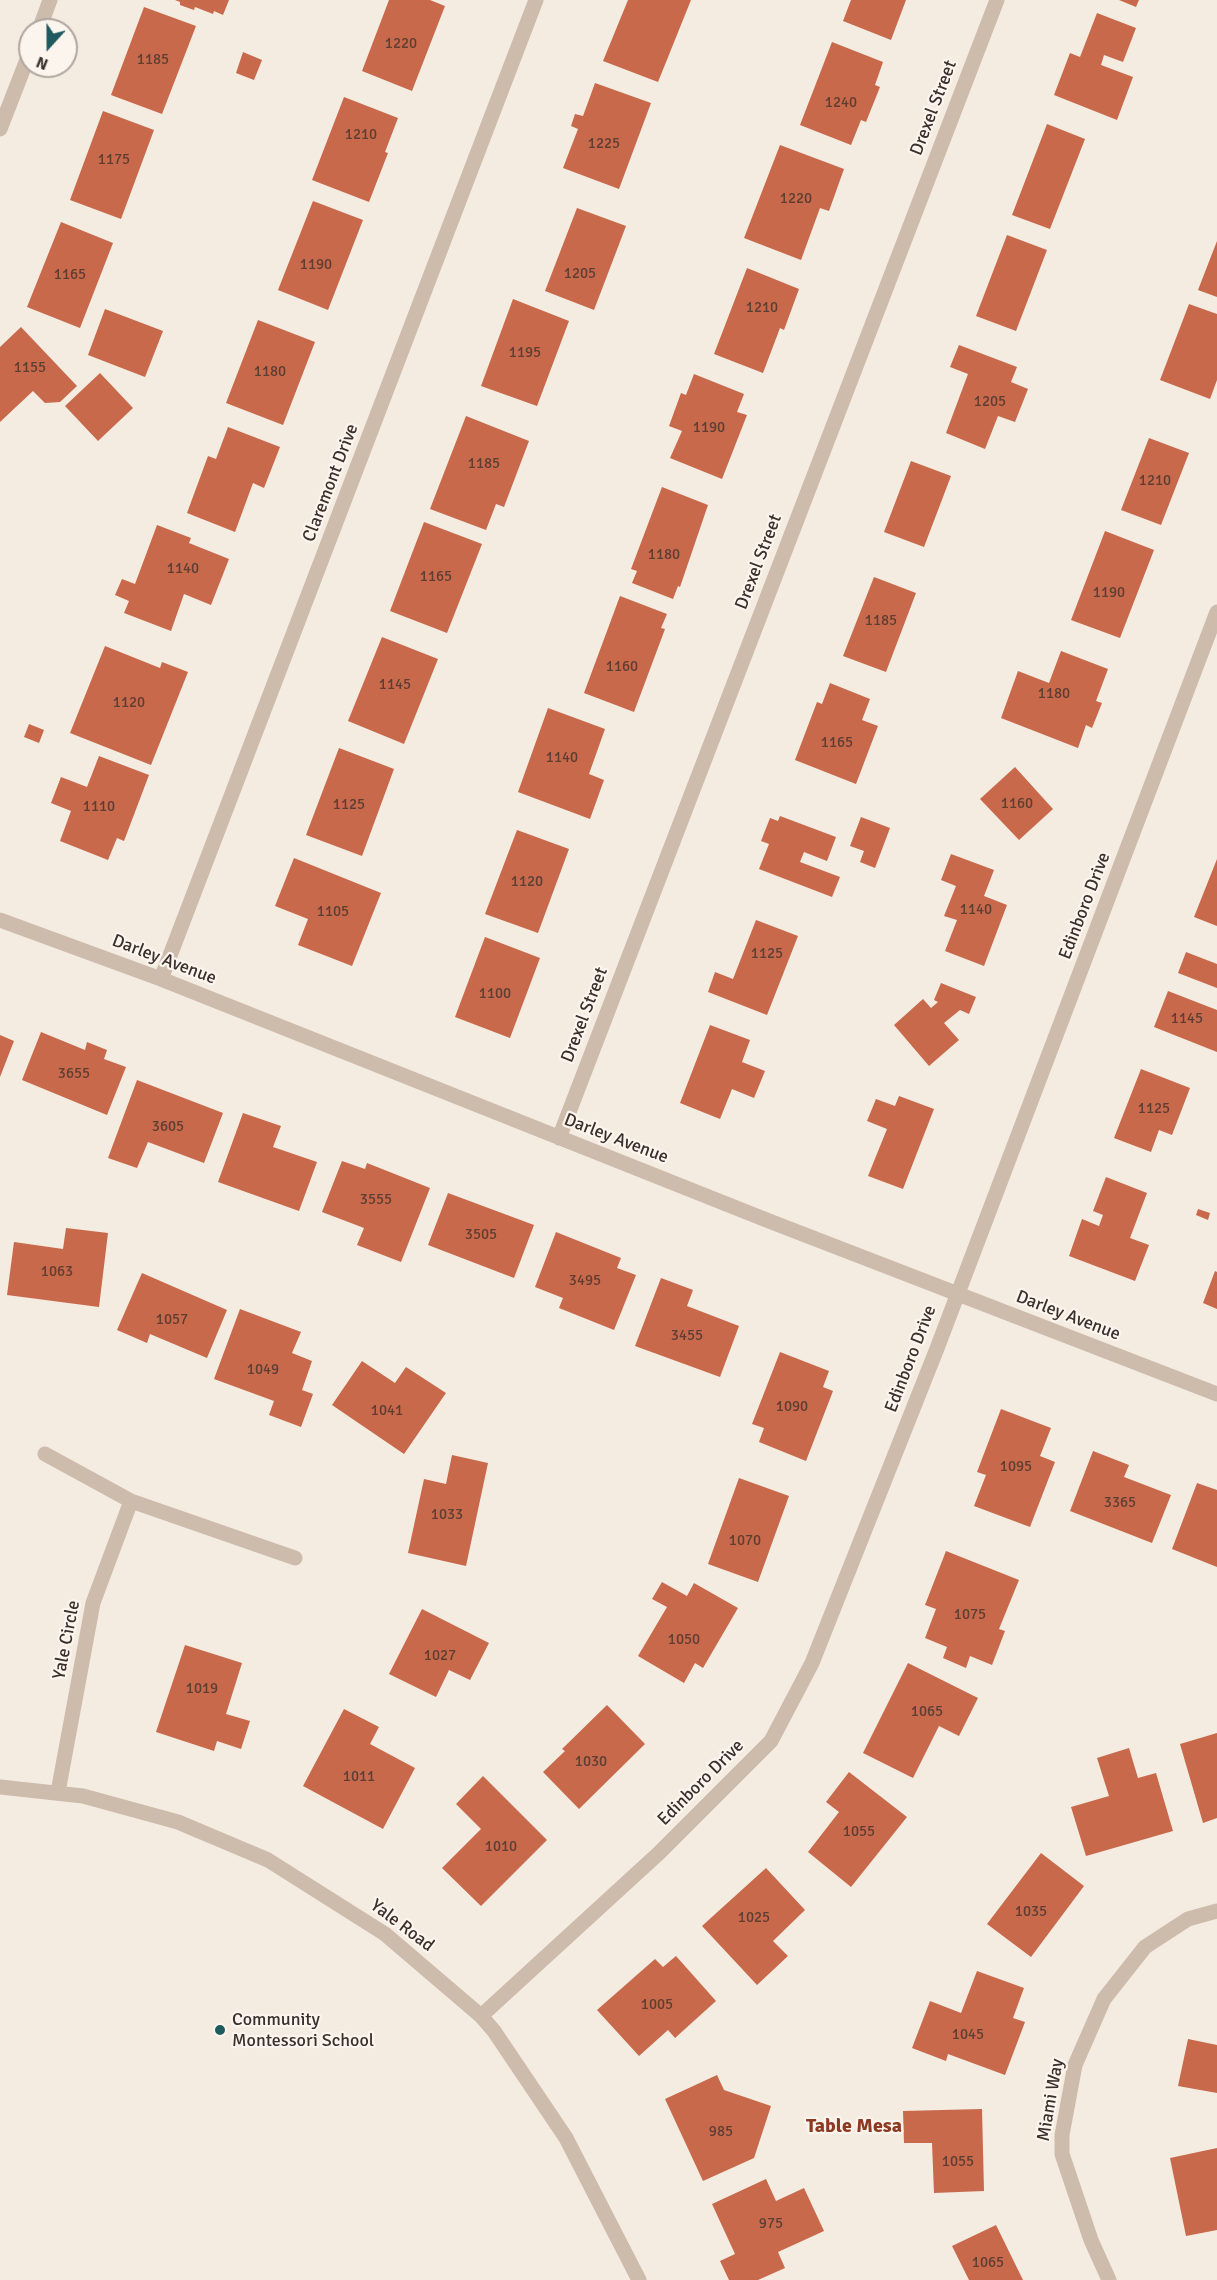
<!DOCTYPE html>
<html>
<head>
<meta charset="utf-8">
<style>
	body { margin:0 }
	#map { position:relative; width:1217px; height:2280px; overflow:hidden; background:#f4ebe1; font-family:Signika,sans-serif }
	canvas { display:block }
	.north { position:absolute; left:18px; top:18px; width:60px; height:60px; box-sizing:border-box; background:#fbf5ee; border:2px solid #aea6a0; border-radius:50%; rotate:201deg; font-size:16px; font-weight:700; line-height:24px; text-align:center; color:#3b302b }
	.north::after { content:''; display:block; margin:auto; width:21px; height:27px; background:#1f5a5e; clip-path:polygon(50% 0,100% 100%,50% 72%,0 100%) }
</style>
</head>
<body>
<div id="map">
<canvas width="1217" height="2280"></canvas>
<div class="north">N</div>
</div>
<script>
const ctx = document.querySelector('canvas').getContext('2d');
ctx.lineJoin = 'round';
function paint(path, color) { ctx.fillStyle = color; ctx.fill(path, 'evenodd'); }
const poly = rows => new Path2D(rows.map(r => 'M' + r).join(''));
function strokePath(path, color, width, dash) { ctx.strokeStyle = color; ctx.lineWidth = width; ctx.lineCap = dash ? 'butt' : 'round'; ctx.setLineDash(dash || []); ctx.stroke(path); }
function write(font, color, halo, rows, align = 'center') {
  ctx.font = font + ' Signika,sans-serif'; ctx.lineWidth = 4.5; ctx.setLineDash([]); ctx.textBaseline = 'middle'; ctx.strokeStyle = halo; ctx.fillStyle = color; for (const [text, x, y, turn = 0] of rows) {
    ctx.save(); ctx.translate(x, y); ctx.rotate((+turn || 0) * Math.PI / 180); ctx.textAlign = isNaN(turn) ? turn : align; if (halo) ctx.strokeText(text, 0, 0); ctx.fillText(text, 0, 0); ctx.restore();
  }
}
paint(poly([
	[175,0,229,0,223,15,214,11,213,14,195,7,194,10,180,5,180,2],
	[389,0,430,0,445,6,412,91,362,71],
	[628,0,691,0,658,82,603,61],
	[851,0,906,0,891,40,843,21],
	[1119,0,1139,0,1136,7],
	[144,7,196,26,162,114,111,95],
	[1097,13,1136,28,1123,62,1104,55,1101,65,1133,77,1117,120,1054,95,1070,53,1080,57],
	[832,42,883,62,875,85,880,87,866,122,861,120,851,145,800,125],
	[243,52,262,60,254,80,236,73],
	[595,83,651,103,619,189,563,168,578,129,571,126,575,114,583,116],
	[344,97,398,118,385,152,388,153,369,202,312,180],
	[103,111,154,130,121,219,70,200],
	[1047,124,1085,139,1050,229,1012,215],
	[780,145,844,169,829,211,820,208,801,260,744,238],
	[313,201,363,220,328,310,278,290],
	[577,208,626,226,594,310,545,291],
	[61,222,113,243,80,328,27,307],
	[1007,235,1047,250,1016,331,976,316],
	[1217,241,1217,297,1198,290],
	[747,268,799,289,784,330,780,328,763,373,714,354],
	[513,299,569,321,537,406,481,386],
	[1189,304,1217,314,1217,380,1210,399,1160,380],
	[105,309,163,331,145,377,88,355],
	[258,320,315,342,283,425,226,403],
	[21,327,77,386,60,402,45,403,33,391,0,422,0,347],
	[959,345,1017,367,1011,382,1028,389,1015,422,998,416,985,449,946,433,968,374,950,367],
	[100,373,133,408,98,441,65,406],
	[694,374,744,394,737,412,747,415,722,479,670,458,682,431,669,426,681,393,686,395],
	[466,416,529,441,504,507,496,504,486,530,430,509],
	[228,427,280,447,264,488,253,483,235,532,187,513,208,456,216,459],
	[1149,438,1189,453,1161,525,1121,510],
	[911,461,951,476,924,547,884,532],
	[662,487,708,505,680,587,678,586,673,599,632,583,637,571,631,569],
	[424,522,482,544,447,633,390,611],
	[157,525,191,538,189,543,229,559,211,605,184,594,171,631,124,613,129,601,115,595,122,579,135,584],
	[1105,531,1154,550,1120,638,1071,620],
	[874,577,916,593,886,672,843,656],
	[620,596,667,614,661,628,665,629,634,712,584,693],
	[382,637,438,659,404,744,348,721],
	[105,646,160,668,162,662,188,672,151,765,70,733],
	[1061,651,1108,669,1096,701,1102,703,1092,728,1086,725,1078,748,1001,718,1018,671,1049,683],
	[830,683,870,699,862,720,878,726,856,784,795,760,817,702,822,704],
	[548,708,605,729,589,774,604,780,590,819,518,792],
	[29,724,44,730,39,743,24,737],
	[339,748,394,769,362,856,306,835],
	[99,756,149,775,124,841,117,838,108,860,60,841,71,811,51,803,61,777,87,787],
	[1015,767,1053,809,1019,840,980,799],
	[780,816,836,837,827,861,804,852,800,862,840,877,832,897,759,869,769,844,761,841,770,818,778,821],
	[861,817,890,828,875,868,860,862,864,851,850,846],
	[517,830,569,849,538,933,485,914],
	[951,854,994,870,984,896,1007,905,984,966,945,951,957,920,944,916,956,886,941,880],
	[294,858,381,893,352,966,298,945,308,919,275,906],
	[1217,859,1217,926,1194,917],
	[756,920,798,936,767,1015,708,992,715,972,733,979],
	[485,937,540,958,510,1038,455,1017],
	[1186,952,1217,964,1217,988,1178,973],
	[941,983,976,997,969,1014,960,1010,944,1023,959,1040,929,1066,894,1025,923,999,931,1008,938,1002,934,1000],
	[1168,991,1217,1010,1217,1052,1154,1027],
	[710,1025,750,1040,742,1062,765,1071,754,1098,732,1089,720,1119,680,1103],
	[41,1032,85,1050,87,1042,107,1050,104,1059,126,1067,107,1115,22,1080],
	[0,1035,14,1041,0,1077],
	[1141,1069,1190,1088,1172,1135,1159,1130,1151,1152,1114,1138],
	[137,1080,223,1113,204,1163,148,1142,137,1168,108,1158],
	[899,1096,934,1109,903,1189,868,1176,887,1129,867,1121,876,1099,895,1106],
	[243,1113,281,1126,273,1147,317,1162,299,1211,218,1182],
	[342,1161,365,1169,367,1163,430,1188,401,1262,357,1245,364,1228,322,1212],
	[1106,1177,1147,1193,1130,1238,1149,1245,1135,1281,1069,1256,1082,1219,1099,1226,1103,1215,1093,1211],
	[448,1193,534,1225,514,1278,428,1245],
	[1198,1209,1210,1213,1208,1220,1196,1215],
	[66,1228,108,1233,99,1307,7,1295,14,1242,63,1249],
	[556,1232,621,1258,617,1268,636,1275,614,1330,559,1308,563,1298,535,1287],
	[1215,1271,1217,1272,1217,1309,1203,1303],
	[142,1273,227,1310,207,1358,150,1334,147,1343,117,1330],
	[661,1278,693,1290,687,1306,739,1326,720,1377,635,1346],
	[240,1309,301,1332,292,1353,312,1361,302,1390,313,1394,301,1427,269,1415,274,1401,214,1379],
	[780,1352,829,1371,823,1387,833,1391,806,1461,759,1442,764,1428,752,1424],
	[362,1361,395,1383,406,1367,446,1393,404,1454,332,1405],
	[1001,1409,1051,1428,1040,1456,1055,1462,1030,1527,974,1506,986,1475,977,1472],
	[1093,1451,1129,1465,1124,1477,1171,1495,1152,1543,1070,1511],
	[452,1455,488,1463,466,1566,408,1553,424,1479,446,1484],
	[739,1478,789,1496,758,1582,708,1564],
	[1197,1483,1217,1490,1217,1567,1172,1549],
	[946,1551,1019,1580,999,1629,1005,1631,992,1665,970,1656,966,1668,943,1658,947,1647,925,1638,936,1609,925,1605],
	[662,1582,687,1596,694,1583,738,1608,703,1668,695,1663,684,1683,638,1656,667,1607,652,1599],
	[422,1609,489,1643,470,1680,449,1670,436,1697,389,1674],
	[185,1645,242,1663,226,1714,250,1721,241,1749,217,1741,214,1751,156,1732],
	[908,1663,978,1698,959,1736,939,1726,913,1778,863,1753],
	[607,1705,645,1744,579,1809,543,1772,565,1751,562,1749],
	[344,1709,379,1727,370,1744,415,1768,383,1829,303,1786],
	[1217,1733,1217,1818,1203,1823,1180,1744],
	[1129,1748,1138,1778,1156,1773,1173,1831,1086,1856,1071,1807,1109,1796,1097,1758],
	[849,1772,907,1817,851,1887,808,1852,839,1812,826,1802],
	[483,1776,547,1840,481,1906,442,1868,481,1829,456,1804],
	[1041,1853,1084,1886,1031,1957,987,1924],
	[766,1868,805,1910,773,1941,788,1956,757,1985,702,1926],
	[676,1956,716,2001,675,2038,668,2030,639,2056,597,2010,655,1959,663,1967],
	[977,1971,1024,1988,1013,2018,1025,2022,1005,2075,948,2054,946,2061,912,2048,930,2001,961,2013],
	[1188,2039,1217,2045,1217,2093,1178,2086],
	[717,2075,724,2090,771,2106,754,2158,703,2181,665,2099],
	[982,2109,984,2191,934,2193,932,2143,904,2143,903,2111],
	[1217,2148,1217,2230,1186,2236,1170,2158],
	[766,2179,776,2201,804,2188,824,2231,778,2252,785,2268,758,2280,729,2280,720,2261,735,2254,712,2204],
	[996,2225,1023,2280,969,2280,952,2246]
]), '#c8694b');
strokePath(poly([
	[39,30,50,0],
	[0,129,30,52],
	[0,920,161,979,769,1221,1217,1394],
	[161,979,536,0],
	[559,1138,997,0],
	[45,1454,131,1501,295,1558],
	[0,1787,83,1796,178,1822,268,1860,385,1934,481,2016,494,2031,566,2138,639,2280],
	[58,1792,93,1603,131,1501],
	[481,2016,659,1853,771,1741,812,1663,936,1351,1217,612],
	[1109,2280,1091,2240,1062,2154,1062,2135,1075,2065,1104,1999,1145,1947,1188,1919,1217,1911]
]), '#cdbbac', 15);
for (const [x, y, r, color] of [
	[220,2030,6,"#1f5a5e"]
]) { const dot = new Path2D(); dot.arc(x, y, r, 0, 2 * Math.PI); ctx.fillStyle = color; ctx.fill(dot); strokePath(dot, '#fbf5ee', 2); }
write('15px', '#5e3e33', null, [
	["1220",401,44],
	["1185",153,60],
	["1240",841,103],
	["1210",361,135],
	["1225",604,144],
	["1175",114,160],
	["1220",796,199],
	["1190",316,265],
	["1205",580,274],
	["1165",70,275],
	["1210",762,308],
	["1195",525,353],
	["1155",30,368],
	["1180",270,372],
	["1205",990,402],
	["1190",709,428],
	["1185",484,464],
	["1210",1155,481],
	["1180",664,555],
	["1140",183,569],
	["1165",436,577],
	["1190",1109,593],
	["1185",881,621],
	["1160",622,667],
	["1145",395,685],
	["1180",1054,694],
	["1120",129,703],
	["1165",837,743],
	["1140",562,758],
	["1160",1017,804],
	["1125",349,805],
	["1110",99,807],
	["1120",527,882],
	["1140",976,910],
	["1105",333,912],
	["1125",767,954],
	["1100",495,994],
	["1145",1187,1019],
	["3655",74,1074],
	["1125",1154,1109],
	["3605",168,1127],
	["3555",376,1200],
	["3505",481,1235],
	["1063",57,1272],
	["3495",585,1281],
	["1057",172,1320],
	["3455",687,1336],
	["1049",263,1370],
	["1090",792,1407],
	["1041",387,1411],
	["1095",1016,1467],
	["3365",1120,1503],
	["1033",447,1515],
	["1070",745,1541],
	["1075",970,1615],
	["1050",684,1640],
	["1027",440,1656],
	["1019",202,1689],
	["1065",927,1712],
	["1030",591,1762],
	["1011",359,1777],
	["1055",859,1832],
	["1010",501,1847],
	["1035",1031,1912],
	["1025",754,1918],
	["1005",657,2005],
	["1045",968,2035],
	["985",721,2132],
	["1055",958,2162],
	["975",771,2224],
	["1065",988,2263]
]);
write('18px', '#3b302b', '#fbf5ee', [
	["Drexel Street",934,108,-69],
	["Claremont Drive",331,483,-69],
	["Drexel Street",759,562,-69],
	["Edinboro Drive",1085,906,-69],
	["Darley Avenue",164,960,21],
	["Drexel Street",585,1015,-69],
	["Darley Avenue",616,1139,21],
	["Darley Avenue",1068,1316,21],
	["Edinboro Drive",911,1359,-69],
	["Yale Circle",67,1640,-79],
	["Edinboro Drive",701,1783,-45],
	["Yale Road",402,1926,37],
	["Miami Way",1051,2100,-80]
]);
write('18px', '#3b302b', '#fbf5ee', [
	["Community",232,2020],
	["Montessori School",232,2041]
], 'left');
write('bold 20px', '#8c3b22', '#fbf5ee', [
	["Table Mesa",854,2127]
]);
</script>
</body>
</html>
